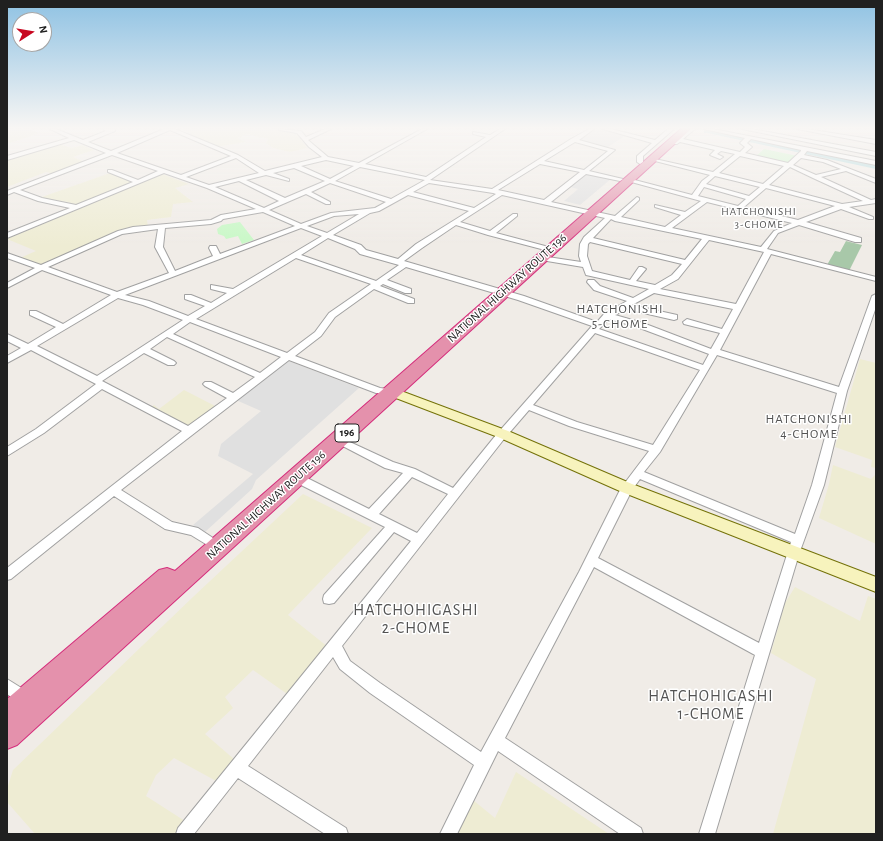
<!DOCTYPE html>
<html>
<head>
<meta charset="utf-8">
<style>
	body { margin:0 }
	#map { position:relative; width:883px; height:841px; overflow:hidden; background:#f0ece7; font-family:"Alegreya Sans",sans-serif }
	canvas { display:block }
	.frame { position:absolute; inset:0; border:8px solid #202020; pointer-events:none }
	.north { position:absolute; left:12px; top:12px; width:40px; height:40px; box-sizing:border-box; background:#fff; border:1px solid #a6a6a6; border-radius:50%; rotate:78deg; font-size:11px; font-weight:700; line-height:16px; text-align:center; color:#202020 }
	.north::after { content:''; display:block; margin:auto; width:14px; height:18px; background:#c80720; clip-path:polygon(50% 0,100% 100%,50% 72%,0 100%) }
</style>
</head>
<body>
<div id="map">
<canvas width="883" height="841"></canvas>
<div class="frame"></div>
<div class="north">N</div>
</div>
<script>
const ctx = document.querySelector('canvas').getContext('2d');
ctx.lineJoin = 'round';
function paint(path, color) { ctx.fillStyle = color; ctx.fill(path, 'evenodd'); }
const poly = rows => new Path2D(rows.map(r => 'M' + r).join(''));
function strokePath(path, color, width, dash) { ctx.strokeStyle = color; ctx.lineWidth = width; ctx.lineCap = dash ? 'butt' : 'round'; ctx.setLineDash(dash || []); ctx.stroke(path); }
function write(font, color, halo, rows, align = 'center') {
  ctx.font = font + ' "Alegreya Sans",sans-serif'; ctx.lineWidth = 3; ctx.setLineDash([]); ctx.textBaseline = 'middle'; ctx.strokeStyle = halo; ctx.fillStyle = color; for (const [text, x, y, turn = 0] of rows) {
    ctx.save(); ctx.translate(x, y); ctx.rotate((+turn || 0) * Math.PI / 180); ctx.textAlign = isNaN(turn) ? turn : align; if (halo) ctx.strokeText(text, 0, 0); ctx.fillText(text, 0, 0); ctx.restore();
  }
}
paint(poly([
	[7,129,28,129,40,133,7,144],
	[181,129,267,129,294,133,299,136,307,148,290,152,273,148,266,143,268,139,247,134,238,138,246,142,216,147,186,135,191,133],
	[59,144,72,148,82,145,94,150,73,157,85,162,55,174,46,172,7,187,7,159],
	[110,173,134,183,77,206,68,202,39,198],
	[162,174,189,184,175,188,193,202,173,204,171,217,147,220,148,227,131,228,41,267,20,258,36,251,7,239],
	[860,359,876,363,876,468,871,467,872,460,835,447],
	[184,390,217,407,191,427,149,409,154,405,159,409],
	[833,465,871,479,876,474,876,544,819,518,829,484],
	[303,494,372,528,288,615,328,647,290,696,253,670,225,697,233,708,205,734,235,760,218,782,174,758,156,775,146,796,188,823,179,834,35,834,7,802,7,789,13,770,194,596],
	[795,587,860,621,868,596,876,599,876,834,773,834,816,679,771,653,785,603],
	[516,772,609,834,457,834,473,800,495,818]
]), '#eeecd3');
paint(poly([
	[846,241,862,245,849,271,827,265,835,251,840,252]
]), '#a8c8a9');
paint(poly([
	[764,149,798,156,788,165,755,157],
	[240,222,254,240,242,244,238,236,226,239,224,236,218,234,217,229,222,225]
]), '#c8f8c6');
paint(poly([
	[595,129,602,129,626,135,607,148,576,140],
	[585,174,611,179,580,205,564,201,578,189,570,187],
	[289,361,359,388,256,480,252,489,205,532,193,525,253,474,218,456,221,444,261,411,236,400]
]), '#e0e0e0');
paint(poly([
	[704,129,876,163,876,169,707,133,704,133,704,129]
]), '#a9d7dc');
const street = poly([
	[50,129,56,129,83,140,106,131,103,129,115,129,115,131,88,142,111,151,164,129,175,129,238,155,265,171,322,157,309,147,297,133,279,130,279,129,301,131,306,137,325,129,331,129,308,140,328,157,359,163,422,129,427,129,365,164,426,177,486,137,473,134,473,132,490,135,500,129,505,129,430,180,492,189,571,139,589,129,594,129,579,140,615,150,589,171,623,179,620,181,586,174,551,202,615,216,637,197,639,198,639,200,621,217,665,227,681,215,655,207,655,205,685,212,701,201,624,180,627,178,692,195,702,181,710,175,655,161,655,159,713,172,735,154,721,151,717,154,723,157,720,159,710,155,715,150,680,142,677,144,673,144,673,142,689,129,695,129,683,139,740,152,745,147,740,143,745,138,704,129,713,129,876,161,876,165,807,151,804,155,827,160,876,179,876,183,846,171,821,177,871,200,876,199,876,203,849,207,873,217,873,219,869,219,841,209,806,222,861,238,861,242,855,242,799,225,778,233,767,249,876,277,876,281,771,254,720,350,839,387,872,296,876,294,876,307,847,391,824,485,799,554,715,834,699,834,755,655,594,567,505,738,641,828,643,834,620,834,498,751,457,834,440,834,474,765,370,693,340,669,333,657,248,766,346,828,348,834,325,834,238,778,194,834,176,834,178,828,411,541,394,532,334,603,329,604,324,603,323,599,324,595,385,527,293,481,292,478,293,475,301,475,369,509,403,473,385,468,335,442,334,440,335,438,339,437,393,462,415,469,453,488,496,435,592,326,518,300,406,267,387,280,411,289,411,293,405,293,383,284,380,286,414,299,414,303,408,303,374,289,335,317,321,336,295,356,380,388,396,390,398,392,396,394,376,393,289,360,121,490,172,522,198,528,213,538,215,541,213,544,209,546,191,535,165,529,114,496,11,579,7,580,7,568,182,431,102,389,44,433,7,456,7,447,36,429,96,384,31,350,7,363,7,356,21,348,7,341,7,334,28,344,56,327,30,315,30,311,36,311,63,324,111,295,42,270,7,288,7,283,35,268,7,258,7,253,41,265,118,231,133,227,211,220,221,215,256,209,207,188,164,173,7,238,7,233,70,208,38,201,14,192,7,195,7,191,106,153,74,140,7,160,7,156,69,138,50,129],
	[170,130,231,156,181,175,117,153,170,130],
	[751,139,801,150,801,151,788,163,745,153,752,147,747,143,751,139],
	[575,142,608,151,584,170,544,161,575,142],
	[112,155,158,171,138,180,112,170,108,170,108,172,133,182,76,205,42,198,20,190,112,155],
	[740,156,784,166,763,184,719,173,740,156],
	[236,158,259,173,209,185,186,177,236,158],
	[801,158,823,162,841,169,816,175,793,165,801,158],
	[326,160,354,166,330,179,301,166,326,160],
	[540,164,580,172,544,200,498,190,540,164],
	[360,167,425,180,391,199,335,181,360,167],
	[790,167,813,178,863,201,842,204,769,185,790,167],
	[294,168,325,181,285,198,246,180,266,175,289,181,289,179,273,173,294,168],
	[715,176,760,187,749,196,706,184,715,176],
	[239,181,279,201,264,208,215,187,239,181],
	[330,183,386,202,375,208,331,213,301,224,269,210,306,194,326,204,330,204,330,202,311,192,330,183],
	[429,183,493,193,496,194,474,208,413,192,429,183],
	[704,187,746,199,738,206,698,196,704,187],
	[766,188,835,206,798,220,744,207,766,188],
	[408,195,469,211,416,244,398,259,366,250,361,245,333,235,370,213,379,211,408,195],
	[502,195,605,218,584,237,580,244,579,256,581,262,541,256,537,258,541,260,583,267,586,275,649,289,633,298,600,286,594,280,588,280,587,282,594,290,627,301,604,314,597,322,524,296,404,261,422,248,456,225,488,235,545,250,545,246,496,233,517,216,517,214,513,214,490,231,460,222,502,195],
	[707,202,739,210,792,223,774,231,761,247,672,228,707,202],
	[263,212,295,226,220,254,216,246,210,246,209,248,213,256,175,271,163,247,165,228,211,224,221,221,223,219,263,212],
	[359,214,327,233,307,226,334,216,359,214],
	[611,219,615,221,702,239,685,260,593,238,611,219],
	[301,228,322,236,233,289,211,285,211,289,227,293,211,303,191,295,185,295,185,299,205,306,188,316,149,301,125,295,301,228],
	[158,229,155,247,169,273,117,292,48,267,122,234,158,229],
	[328,238,355,249,360,254,399,265,376,281,301,255,328,238],
	[709,240,764,252,736,304,660,289,678,279,709,240],
	[590,242,682,264,672,275,655,285,636,281,646,269,642,267,639,267,630,280,592,271,587,256,588,244,590,242],
	[296,258,371,284,329,313,315,332,287,353,196,319,296,258],
	[654,293,733,309,722,329,687,319,683,322,684,324,720,333,711,349,643,323,615,315,626,309,674,320,677,319,677,315,632,305,654,293],
	[118,298,143,305,183,320,97,376,37,346,118,298],
	[609,319,637,327,709,354,703,365,599,329,609,319],
	[190,322,281,357,260,373,173,334,190,322],
	[595,333,700,370,653,445,577,422,533,405,595,333],
	[167,337,255,377,233,393,211,382,205,382,203,384,205,386,227,398,188,426,102,381,144,353,168,365,174,365,176,363,174,361,150,349,167,337],
	[717,355,837,393,812,485,795,534,644,472,660,452,717,355],
	[529,410,569,426,649,451,621,488,579,572,481,752,380,683,350,661,342,646,504,439,529,410],
	[412,477,448,494,417,533,379,514,412,477],
	[640,479,791,542,759,643,598,558,632,490,640,479],
	[603,129,611,129,655,140,668,129,674,129,643,156,643,162,640,164,637,162,637,156,652,143,603,129],
	[742,129,752,129,876,152,876,156,742,129],
	[797,129,807,129,876,140,876,144,797,129],
	[7,679,31,694,33,699,31,704,26,706,21,704,7,694,7,679]
]);
const secondary = poly([
	[393,388,508,431,632,484,876,577,876,592,622,492,498,437,388,395,386,392,388,389,393,388]
]);
const highway = poly([
	[681,129,691,129,17,745,7,749,7,699,159,570,167,568,175,571,681,129]
]);
strokePath(street, '#a1a1a1', 2);
strokePath(secondary, '#747209', 2);
strokePath(highway, '#d52d7c', 2);
paint(street, '#fff');
paint(secondary, '#f7f3bd');
paint(highway, '#e491ac');
const sky = ctx.createLinearGradient(0, 0, 0, 246);
sky.addColorStop(0, '#8fc2e3');
sky.addColorStop(0.52, '#f8f6f4');
sky.addColorStop(1, '#f8f6f400');
ctx.fillStyle = sky;
ctx.fillRect(0, 0, 883, 246);
ctx.letterSpacing = '1px';
write('11px', '#535353', '#fff', [
	["HATCHONISHI",759,212],
	["3-CHOME",759,225]
]);
ctx.letterSpacing = '0px';
for (const [x, y, w] of [
	[347,433,24]
]) { const box = new Path2D(); box.roundRect(x - w / 2, y - 9, w, 18, 3); ctx.fillStyle = '#fff'; ctx.fill(box); strokePath(box, '#202020', 1); }
write('bold 11px', '#202020', null, [
	["196",347,433]
]);
write('12px', '#202020', '#fff', [
	["NATIONAL HIGHWAY ROUTE 196",507,288,-42],
	["NATIONAL HIGHWAY ROUTE 196",266,505,-42]
]);
ctx.letterSpacing = '1px';
write('13px', '#535353', '#fff', [
	["HATCHONISHI",620,309],
	["5-CHOME",620,324],
	["HATCHONISHI",809,419],
	["4-CHOME",809,434]
]);
ctx.letterSpacing = '0px';
ctx.letterSpacing = '1px';
write('16px', '#535353', '#fff', [
	["HATCHOHIGASHI",416,610],
	["2-CHOME",416,628],
	["HATCHOHIGASHI",711,696],
	["1-CHOME",711,714]
]);
ctx.letterSpacing = '0px';
</script>
</body>
</html>
